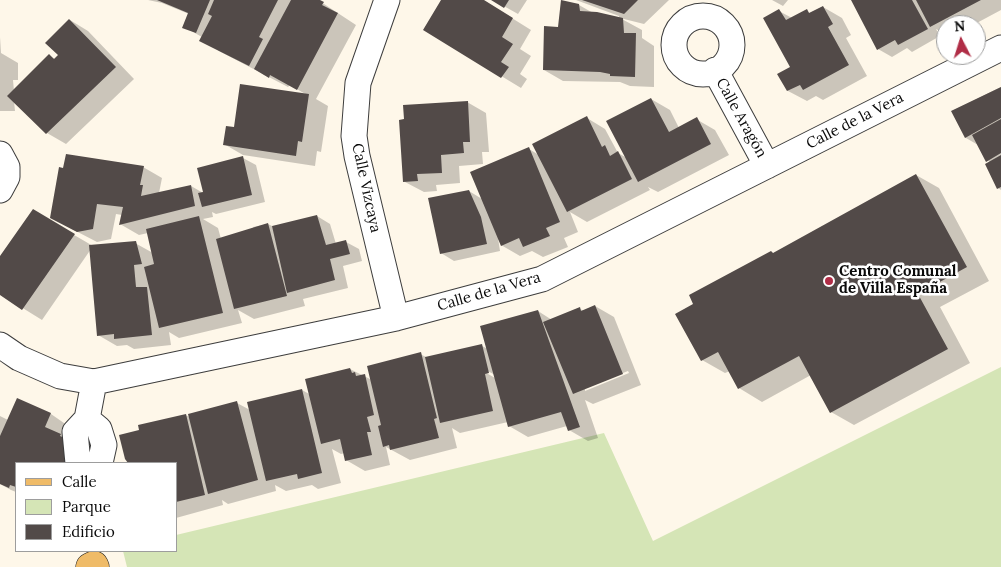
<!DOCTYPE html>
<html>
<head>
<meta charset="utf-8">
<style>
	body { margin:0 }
	#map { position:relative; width:1001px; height:567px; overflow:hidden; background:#fef7e9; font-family:Lora,serif }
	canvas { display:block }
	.legend { position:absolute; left:15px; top:462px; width:162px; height:90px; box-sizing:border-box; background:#fff; border:1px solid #9d9d9d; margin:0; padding:6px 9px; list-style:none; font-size:15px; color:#0a0a0a }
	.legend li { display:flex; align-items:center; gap:10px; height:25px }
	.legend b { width:25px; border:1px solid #9d9d9d }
	.north { position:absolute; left:936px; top:15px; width:50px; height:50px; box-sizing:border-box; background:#fff; border:1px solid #9d9d9d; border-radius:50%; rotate:355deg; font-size:14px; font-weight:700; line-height:20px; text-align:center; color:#0a0a0a }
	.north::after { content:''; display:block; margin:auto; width:18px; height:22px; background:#b02d46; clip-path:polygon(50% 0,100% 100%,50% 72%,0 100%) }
</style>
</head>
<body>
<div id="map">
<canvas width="1001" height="567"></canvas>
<ul class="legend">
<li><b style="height:6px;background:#efbb68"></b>Calle</li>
<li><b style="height:14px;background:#d5e5b6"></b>Parque</li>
<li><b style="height:14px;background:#524a48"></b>Edificio</li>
</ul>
<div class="north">N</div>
</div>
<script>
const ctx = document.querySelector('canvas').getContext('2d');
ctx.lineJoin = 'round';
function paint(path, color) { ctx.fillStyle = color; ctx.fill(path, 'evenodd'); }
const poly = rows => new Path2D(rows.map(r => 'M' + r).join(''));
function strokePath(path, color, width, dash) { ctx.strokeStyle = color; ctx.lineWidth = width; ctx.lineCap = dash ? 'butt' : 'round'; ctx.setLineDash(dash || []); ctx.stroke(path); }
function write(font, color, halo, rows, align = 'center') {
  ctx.font = font + ' Lora,serif'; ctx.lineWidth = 5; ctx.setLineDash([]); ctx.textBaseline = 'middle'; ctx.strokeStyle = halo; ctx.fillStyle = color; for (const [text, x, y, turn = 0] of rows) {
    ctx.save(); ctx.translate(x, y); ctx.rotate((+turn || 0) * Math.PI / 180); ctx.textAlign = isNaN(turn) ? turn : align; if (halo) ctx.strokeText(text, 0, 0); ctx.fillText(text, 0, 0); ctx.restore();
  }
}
paint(poly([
	[1001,367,1001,567,127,567,123,551,176,551,176,535,604,433,653,541]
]), '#d5e5b6');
paint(poly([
	[148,0,318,0,356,25,316,99,328,106,321,152,317,151,315,166,243,155,224,144,235,128,307,95,290,85,288,87,219,51,202,37,184,27,189,14,162,3],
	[443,0,483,0,531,30,520,49,531,56,520,74,527,79,521,88,424,29],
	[493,0,527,0,518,14],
	[576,0,669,0,644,24,620,18,642,30,642,38,654,46,654,87,630,86,620,82,563,81,544,70,559,28,579,5,593,13,619,18,619,16],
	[772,0,788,0,783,6],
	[852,0,1001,0,1001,10,973,25,946,25,946,34,936,29,940,36,912,52,907,48,892,57,878,49],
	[823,7,842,18,851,35,846,38,867,76,823,100,816,96,807,101,788,91,791,68,779,11,792,18,807,11,811,14],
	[70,20,88,31,134,79,66,144,47,133,14,101,15,111,0,111,0,37,1,53,18,63,18,80,13,80,14,91,49,56,55,59,59,55],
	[1001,87,1001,190,998,188,990,163,978,145,966,138,952,111],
	[651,99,670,110,679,128,696,119,715,130,729,155,658,192,648,187,650,190,587,222,570,212,578,232,564,238,568,247,543,257,532,251,520,256,501,245,498,238,500,251,454,261,441,253,469,191,482,199,529,149,539,155,587,118,605,129,618,153,627,158],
	[467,102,486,113,489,152,482,152,483,164,459,166,460,183,436,185,437,191,424,192,405,182,405,120],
	[243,158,256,165,265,202,216,214,212,212,213,217,203,219,218,228,221,239,254,230,253,227,268,224,274,227,317,216,330,224,336,244,346,242,359,249,362,261,343,266,348,288,303,299,305,306,254,319,238,310,242,323,179,338,169,332,171,345,134,349,127,345,117,346,98,335,91,249,42,320,0,294,0,258,33,211,93,246,135,243,153,253,148,233,139,235,120,224,122,215,116,214,111,239,97,242,70,228,64,170,143,167,162,178,159,193,191,186,205,194],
	[916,175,939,188,989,281,940,307,970,363,854,425,831,412,811,375,762,402,739,388,730,371,725,373,702,360,775,254],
	[595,306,614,317,641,385,593,404,585,400,598,438,588,441,569,430,567,426,528,437,509,426,508,422,460,433,452,428,457,448,410,460,386,447,390,465,365,471,346,460,345,453,341,454,332,449,341,483,318,489,312,485,286,491,275,485,276,491,228,504,222,500,223,505,176,518,176,463,130,463,140,431,185,415,190,417,237,403,250,410,302,390,311,395,350,369,372,380,420,354,428,358,482,346,488,349,538,311,552,320,580,309,584,311],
	[484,369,495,375,495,378,483,371],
	[628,371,629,373,585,391,585,388],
	[17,400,51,414,84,437,94,437,101,441,84,463,16,463,16,492,11,490,0,484,0,416,8,420]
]), '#0003');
paint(poly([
	[157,0,210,0,196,33,182,28,188,13],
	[214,0,278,0,259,37,263,39,249,66,199,41,212,16,208,14],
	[291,0,320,0,324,2,322,5,338,13,297,90,270,75,269,78,254,69],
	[441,0,484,0,513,18,502,37,513,44,501,62,509,67,501,78,423,30],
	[491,0,509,0,504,8],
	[561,0,579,4,580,11,597,12,623,18,624,33,636,33,635,77,610,76,610,74,600,72,543,70,544,26,558,27],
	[582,0,638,0,624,14],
	[851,0,912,0,928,29,898,45,895,40,877,50],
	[916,0,981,0,930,27],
	[823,6,833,24,828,27,849,65,803,90,800,85,787,91,777,74,790,67,763,18,779,9,786,20,807,9,809,13],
	[69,19,116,67,46,134,7,96,49,54,54,59,58,55,45,43],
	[240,84,309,94,302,142,298,141,296,156,223,145,226,126,234,127],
	[1001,87,1001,118,965,138,951,111],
	[651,98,669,132,697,117,711,144,638,182,606,121],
	[468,101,470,142,463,142,464,153,441,155,442,173,417,174,418,181,403,182,399,120,404,119,403,105],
	[587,116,602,147,605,145,610,156,618,151,632,179,567,212,532,144],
	[1001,119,1001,153,986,162,972,135],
	[529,147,560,222,546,228,550,236,523,247,519,238,501,246,470,172],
	[66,154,144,166,140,185,143,185,141,196,191,185,195,206,119,225,123,207,97,204,93,229,77,232,50,218,59,167,63,168],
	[1001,155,1001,187,997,189,985,164],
	[243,156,252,195,202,207,198,193,203,192,197,168],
	[916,174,967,267,918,294,948,349,830,413,799,356,738,389,718,352,701,361,675,314,693,304,689,295,771,251,773,253],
	[469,190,481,217,487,244,440,254,428,198],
	[33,209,75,234,22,310,0,295,0,256],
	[317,215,326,245,346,240,350,254,330,259,335,280,287,293,272,226],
	[199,216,223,313,159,328,144,267,154,264,146,229],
	[268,223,287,296,234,309,216,239],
	[136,241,142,264,134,265,136,287,147,287,152,335,114,339,114,334,97,336,89,245],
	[595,305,623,374,573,394,543,322,580,307,581,311],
	[538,310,580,427,568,431,561,412,508,427,480,326],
	[482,344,489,373,485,374,493,411,440,423,425,357],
	[421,352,437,418,434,419,439,438,390,450,389,445,383,447,378,426,381,425,367,366],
	[350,368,352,373,355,372,356,376,365,374,374,415,367,417,371,432,367,432,372,455,345,461,340,439,321,444,305,379],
	[302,389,322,473,298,479,297,474,266,481,247,402],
	[17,398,51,413,45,427,61,434,60,436,65,438,65,463,16,463,16,487,10,485,9,488,0,484,0,436],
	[237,401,258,480,208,494,188,414],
	[186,414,205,495,176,502,176,463,128,463,125,459,119,435,139,430,138,425]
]), '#524a48');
const street = poly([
	[387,0,358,83,354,136,357,156,396,318],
	'674 45a29 29 0 1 1 58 0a29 29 0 1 1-58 0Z',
	[715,70,767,166],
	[0,154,7,167,7,177,0,190],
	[0,345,19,358,60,376,94,382,396,318,542,279,1001,48],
	[87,419,99,429,104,445,100,463],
	[78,463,75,432,87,419,94,382]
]);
const primary = poly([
	[90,567,94,565,95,567]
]);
strokePath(street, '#3d3d3d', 27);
strokePath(primary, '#1b1b1b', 29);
strokePath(street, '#fff', 25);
strokePath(primary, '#efbb68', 28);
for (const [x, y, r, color] of [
	[829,281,5,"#b02d46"]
]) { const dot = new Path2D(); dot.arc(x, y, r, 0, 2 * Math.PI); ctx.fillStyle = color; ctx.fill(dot); strokePath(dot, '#fff', 2); }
write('15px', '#0a0a0a', '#fff', [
	["Calle Aragón",741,118,61],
	["Calle de la Vera",855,121,-27],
	["Calle Vizcaya",366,188,78],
	["Calle de la Vera",489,292,-16]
]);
write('bold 15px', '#0a0a0a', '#fff', [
	["Centro Comunal",839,272],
	["de Villa España",839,289]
], 'left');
</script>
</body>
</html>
